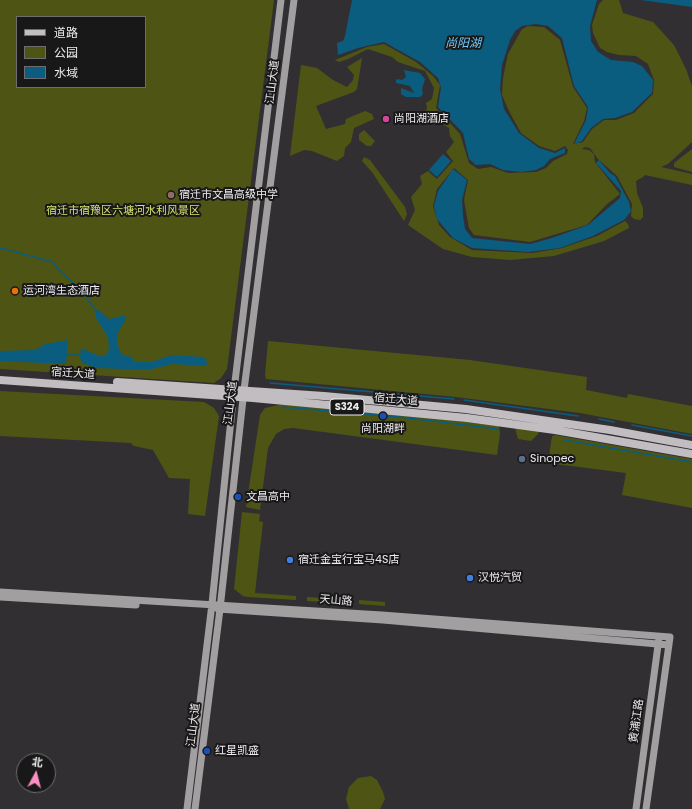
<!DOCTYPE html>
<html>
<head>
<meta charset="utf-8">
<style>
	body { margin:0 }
	#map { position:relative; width:692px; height:809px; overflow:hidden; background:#322f33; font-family:Poppins,"Noto Sans SC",sans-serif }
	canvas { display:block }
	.legend { position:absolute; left:16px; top:16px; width:130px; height:72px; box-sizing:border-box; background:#191819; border:1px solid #6e6c6e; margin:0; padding:5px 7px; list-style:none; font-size:12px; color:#edebed }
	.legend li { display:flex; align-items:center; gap:8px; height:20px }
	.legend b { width:20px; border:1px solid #6e6c6e }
	.north { position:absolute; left:16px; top:753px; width:40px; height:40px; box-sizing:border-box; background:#191819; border:1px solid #6e6c6e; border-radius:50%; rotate:7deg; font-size:11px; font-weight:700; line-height:16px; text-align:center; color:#edebed }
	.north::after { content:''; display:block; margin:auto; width:14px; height:18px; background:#fb8fc4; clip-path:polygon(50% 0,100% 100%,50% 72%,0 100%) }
</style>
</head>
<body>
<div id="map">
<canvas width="692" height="809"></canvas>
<ul class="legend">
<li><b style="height:5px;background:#c1bdc1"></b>道路</li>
<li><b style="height:11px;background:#4e5514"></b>公园</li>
<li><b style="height:11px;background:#0a5d7e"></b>水域</li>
</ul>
<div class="north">北</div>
</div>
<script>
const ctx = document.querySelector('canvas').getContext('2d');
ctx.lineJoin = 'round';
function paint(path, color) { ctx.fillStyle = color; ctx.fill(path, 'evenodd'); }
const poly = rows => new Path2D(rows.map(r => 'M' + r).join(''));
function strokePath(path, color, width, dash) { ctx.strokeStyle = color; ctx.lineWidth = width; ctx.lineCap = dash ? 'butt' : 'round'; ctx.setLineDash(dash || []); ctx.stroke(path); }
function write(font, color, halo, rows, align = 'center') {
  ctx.font = font + ' Poppins,"Noto Sans SC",sans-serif'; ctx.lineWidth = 4; ctx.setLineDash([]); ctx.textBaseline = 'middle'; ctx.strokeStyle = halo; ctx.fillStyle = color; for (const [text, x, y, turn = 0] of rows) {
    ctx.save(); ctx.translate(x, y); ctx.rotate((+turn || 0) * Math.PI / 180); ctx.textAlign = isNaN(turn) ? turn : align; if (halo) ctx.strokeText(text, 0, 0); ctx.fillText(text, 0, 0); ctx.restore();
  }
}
paint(poly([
	[0,0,274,0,227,369,221,378,214,383,0,369],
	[17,17,145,17,145,87,17,87],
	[603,0,619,0,623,13,653,22,674,45,686,69,692,86,692,142,668,164,661,167,692,174,692,185,645,175,643,177,636,181,637,193,643,208,643,217,640,220,634,219,631,216,632,204,617,176,598,159,590,148,585,147,582,149,589,150,594,154,595,162,620,194,606,205,587,225,530,242,474,235,469,228,464,200,468,180,454,168,437,189,433,206,439,225,450,237,472,250,532,253,562,248,597,236,625,221,628,224,629,228,604,241,554,256,510,260,472,257,443,249,408,225,415,210,411,197,422,184,420,176,428,171,437,179,453,161,446,152,454,142,450,136,449,128,425,113,427,108,426,103,432,99,434,88,425,71,398,62,392,57,368,49,348,59,339,62,335,60,367,47,384,44,416,62,433,76,440,85,436,108,460,134,469,163,478,169,491,167,508,173,536,172,546,168,553,161,567,154,568,150,565,146,555,151,539,146,521,133,510,113,502,95,503,78,508,54,522,29,528,26,544,27,560,40,573,87,587,108,584,121,573,144,583,142,592,129,604,120,616,120,634,113,653,94,654,80,648,64,636,56,619,55,607,52,600,48,593,33,592,25,599,4],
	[362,58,357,89,354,92,316,106,326,129,345,124,346,119,365,111,372,114,374,119,354,128,351,142,345,148,344,156,337,161,312,151,304,150,290,156,301,65,317,68,333,80,347,87,353,80,354,75,347,67],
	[364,130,375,141,371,146,367,146,359,140,359,134],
	[692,149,692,172,674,167,674,163],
	[364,157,370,160,405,207,407,214,404,221,372,172,362,161],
	[268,341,470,360,587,377,586,390,627,398,628,394,692,406,692,434,580,413,456,397,266,379,265,375],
	[0,391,204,402,214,408,219,416,205,516,188,514,190,479,169,478,153,450,134,446,131,443,0,436],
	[283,404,416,416,499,426,500,434,497,455,293,428,284,429,276,434,268,448,260,510,246,507,260,415,265,408],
	[515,428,538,431,539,433,531,441,518,439],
	[555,435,692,459,692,508,622,495,626,473,548,463,552,436],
	[242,512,260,514,259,521,263,522,255,593,296,596,296,600,248,597,243,596,234,589],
	[307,597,340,599,339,603,307,601],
	[359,600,385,602,385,606,359,604],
	[371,776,377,780,383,792,385,799,380,809,349,809,346,799,349,787,358,778]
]), '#4e5514');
paint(poly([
	[352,0,597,0,590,26,591,41,598,52,611,60,633,62,642,66,653,80,652,93,632,112,615,118,603,119,591,128,582,141,574,144,586,120,588,107,574,86,562,38,548,26,536,24,522,26,515,31,510,40,502,65,500,89,504,109,519,133,539,148,555,153,565,148,565,153,550,159,544,166,536,170,521,172,503,170,490,164,476,165,469,159,463,133,438,107,441,88,438,78,420,62,384,42,358,48,338,55,337,43,343,41,345,36],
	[641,0,692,0,692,7],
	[404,70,420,73,425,79,422,89,423,94,420,97,406,97,401,94,401,88,414,93,410,86,396,83,396,80,398,79,402,80,406,77],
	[443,154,451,161,437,177,429,170],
	[599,160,610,173,615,176,629,202,631,211,624,220,593,236,560,248,528,252,472,248,453,238,437,219,434,206,438,191,453,169,467,180,462,200,463,216,465,229,472,238,530,244,552,238,588,225,620,198,621,191,596,163],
	[99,310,109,319,126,315,126,319,118,332,117,344,122,355,132,357,134,362,151,362,172,355,203,357,206,358,207,366,172,364,152,369,124,369,96,368,82,363,80,358,81,348,99,356,106,355,109,349,108,337,96,318,96,311],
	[68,340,66,364,0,361,0,351,35,350,45,344]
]), '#0a5d7e');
strokePath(poly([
	[0,248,53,262,57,268,80,289,96,311],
	[66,355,80,355],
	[270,383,454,399],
	[464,400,578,416],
	[282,407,399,417,498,429],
	[599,419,614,422],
	[632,425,692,436],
	[564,440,692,462]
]), '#0a5d7e', 1.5);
strokePath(poly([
	[0,592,382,615,670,637,646,809],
	[0,597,136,605],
	[218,609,383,620,669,645],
	[187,809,212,604,234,390,281,0],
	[195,809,220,609,244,390,294,0],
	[636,809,659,638]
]), '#a29fa1', 7);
strokePath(poly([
	[0,380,253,398,467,418,555,430,692,454],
	[117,382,324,396,466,409,610,430,692,445]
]), '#c1bdc1', 8);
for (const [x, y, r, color] of [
	[386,119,4,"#d1479c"],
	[171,195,4,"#8d6e63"],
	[15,291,4,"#e8710a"],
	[383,416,4,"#1a4fb4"],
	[522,459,4,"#5c6f8a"],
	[238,497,4,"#1a4fb4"],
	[290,560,4,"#3f7fe0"],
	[470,578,4,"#3f7fe0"],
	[207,751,4,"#1a4fb4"]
]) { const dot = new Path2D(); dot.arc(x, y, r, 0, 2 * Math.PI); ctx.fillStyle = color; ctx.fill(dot); strokePath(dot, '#191819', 1.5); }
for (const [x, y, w] of [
	[347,407,34]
]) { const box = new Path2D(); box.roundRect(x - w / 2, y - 8, w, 16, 3); ctx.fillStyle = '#191819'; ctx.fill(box); strokePath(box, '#edebed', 1); }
write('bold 10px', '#edebed', null, [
	["S324",347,407]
]);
write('11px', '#edebed', '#191819', [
	["江山大道",273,82,-83],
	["宿迁大道",73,374,4],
	["宿迁大道",396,400,5],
	["江山大道",231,403,-83],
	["天山路",336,601,4],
	["黄浦江路",637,721,-82],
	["江山大道",194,725,-83]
]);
write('11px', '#edebed', '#191819', [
	["尚阳湖酒店",394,119],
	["宿迁市文昌高级中学",179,195],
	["运河湾生态酒店",23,291],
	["尚阳湖畔",383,429,"center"],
	["Sinopec",530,459],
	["文昌高中",246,497],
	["宿迁金宝行宝马4S店",298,560],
	["汉悦汽贸",478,578],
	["红星凯盛",215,751]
], 'left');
write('11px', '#d4e36f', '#191819', [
	["宿迁市宿豫区六塘河水利风景区",123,211]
]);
write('italic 12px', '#6dccfd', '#191819', [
	["尚阳湖",463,44]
]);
</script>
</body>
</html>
